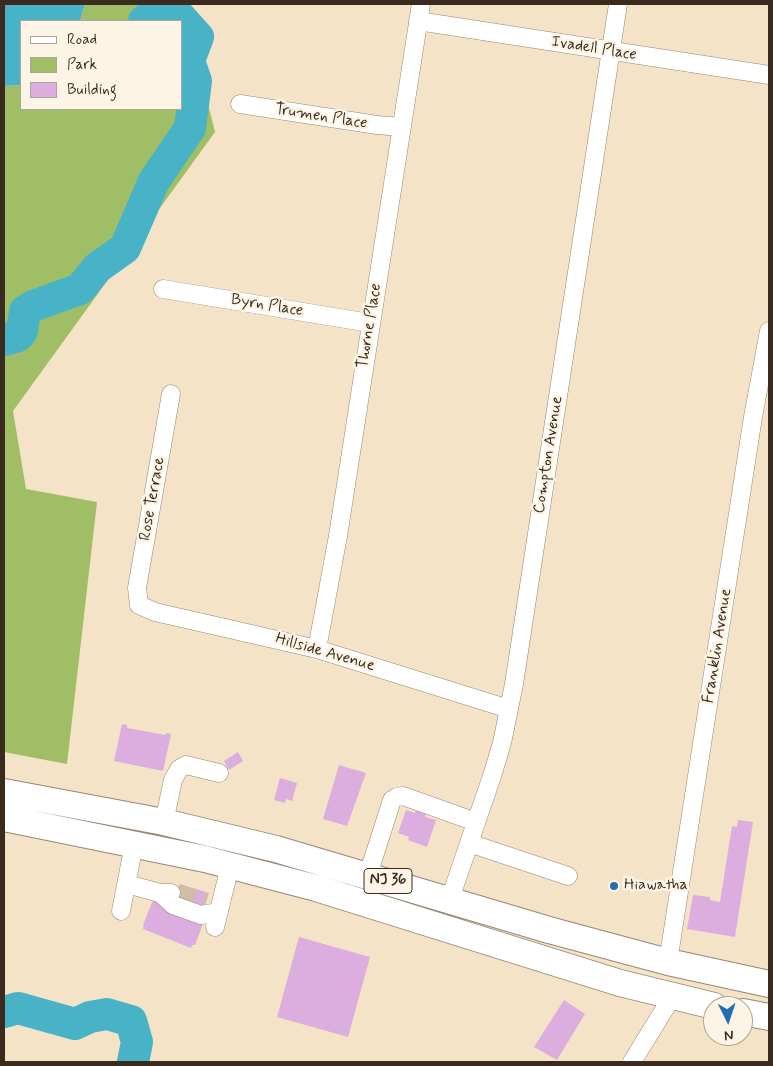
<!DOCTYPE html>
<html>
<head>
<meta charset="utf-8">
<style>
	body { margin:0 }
	#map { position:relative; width:773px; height:1066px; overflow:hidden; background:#f4e3c7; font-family:Mynerve,sans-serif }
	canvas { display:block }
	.frame { position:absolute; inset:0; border:5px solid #3b2a1e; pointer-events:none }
	.legend { position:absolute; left:20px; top:20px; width:162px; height:90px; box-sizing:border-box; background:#fcf5e5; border:1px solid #afa495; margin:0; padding:6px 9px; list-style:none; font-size:15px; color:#3b2a1e }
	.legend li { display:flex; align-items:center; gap:10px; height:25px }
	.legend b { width:25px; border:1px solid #afa495 }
	.north { position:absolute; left:703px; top:996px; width:50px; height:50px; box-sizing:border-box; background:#fcf5e5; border:1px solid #afa495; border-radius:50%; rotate:176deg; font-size:14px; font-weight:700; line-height:20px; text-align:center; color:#3b2a1e }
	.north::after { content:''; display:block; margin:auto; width:18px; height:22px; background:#1f6fb2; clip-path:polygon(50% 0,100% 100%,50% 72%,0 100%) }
</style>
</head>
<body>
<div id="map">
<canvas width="773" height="1066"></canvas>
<div class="frame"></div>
<ul class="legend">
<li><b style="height:6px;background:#fff"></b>Road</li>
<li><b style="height:14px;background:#a0be66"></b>Park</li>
<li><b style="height:14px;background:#dbaedf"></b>Building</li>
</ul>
<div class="north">N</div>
</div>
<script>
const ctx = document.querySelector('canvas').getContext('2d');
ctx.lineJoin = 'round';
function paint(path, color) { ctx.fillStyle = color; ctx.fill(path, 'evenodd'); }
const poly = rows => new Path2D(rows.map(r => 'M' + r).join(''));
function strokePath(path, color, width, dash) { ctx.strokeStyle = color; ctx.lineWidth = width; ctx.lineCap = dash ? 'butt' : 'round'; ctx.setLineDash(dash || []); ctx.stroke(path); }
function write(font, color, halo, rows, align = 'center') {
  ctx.font = font + ' Mynerve,sans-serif'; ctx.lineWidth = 5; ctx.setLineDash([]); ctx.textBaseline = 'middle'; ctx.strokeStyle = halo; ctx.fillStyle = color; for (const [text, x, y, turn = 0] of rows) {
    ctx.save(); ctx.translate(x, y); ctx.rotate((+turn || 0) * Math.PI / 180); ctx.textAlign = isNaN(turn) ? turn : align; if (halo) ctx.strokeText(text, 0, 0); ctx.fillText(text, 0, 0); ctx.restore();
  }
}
paint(poly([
	[85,4,183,4,215,132,13,411,26,489,97,502,67,764,4,752,4,86,21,85,21,109,181,109,181,21,150,21,160,9,136,21,80,21]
]), '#a0be66');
paint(poly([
	[4,4,85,4,80,21,21,21,21,85,4,86],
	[161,8,150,21,136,21]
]), '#48b3c6');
strokePath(poly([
	[4,340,18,336,22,331,25,311,33,306,80,289,97,268,125,248,154,181,190,128,196,81,189,61,198,37,172,8,161,8,144,21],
	[4,1012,18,1008,75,1024,90,1017,107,1014,131,1021,137,1042,133,1062]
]), '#48b3c6', 32);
paint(poly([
	[122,724,127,725,127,728,166,735,166,733,171,734,163,771,114,761],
	[238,752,243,761,229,770,224,761],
	[339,765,366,773,347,826,323,819],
	[280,778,297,783,292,801,286,799,285,803,274,800],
	[417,806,427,810,425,817,436,820,427,847,408,840,409,837,398,833,406,810,415,813],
	[738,820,753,822,735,937,687,929,693,895,710,897,710,900,720,902,732,826,737,827],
	[180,884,209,893,203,912,174,903],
	[153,900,204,921,195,945,192,945,191,948,143,929,144,925,143,925],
	[299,937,370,957,348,1037,277,1017],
	[564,1000,585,1014,557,1060,534,1047]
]), '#dbaedf');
strokePath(poly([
	[177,893,206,902]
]), '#cfbea5', 18, [18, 9]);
const minor = poly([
	[418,21,769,75],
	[240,104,377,125,401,127],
	[163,289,370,323],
	[171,394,137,588,139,605,155,612,317,649,509,709],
	[317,649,338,536,421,4],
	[164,822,173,780,179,769,186,765,219,773],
	[469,843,568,876],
	[368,875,392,800,397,797,403,796,476,822],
	[127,884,160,893,171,893],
	[160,893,173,905,201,915,219,912],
	[450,899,492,776,502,743,514,684,618,4],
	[121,911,134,844],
	[215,927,230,866],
	[668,962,753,417,769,331],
	[632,1062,672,997]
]);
const highway = poly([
	[4,792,164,822,276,849,549,930,668,962,769,984],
	[4,818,205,859,316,888,620,983,714,1006],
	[743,1012,769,1017]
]);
strokePath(minor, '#988672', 19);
strokePath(highway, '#988672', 28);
strokePath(minor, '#fff', 18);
strokePath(highway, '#fff', 26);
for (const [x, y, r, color] of [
	[614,886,5,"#1f6fb2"]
]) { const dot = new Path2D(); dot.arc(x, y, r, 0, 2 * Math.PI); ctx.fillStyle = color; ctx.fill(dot); strokePath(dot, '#fcf5e5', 2); }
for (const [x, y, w] of [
	[388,881,48]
]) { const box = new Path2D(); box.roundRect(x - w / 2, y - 12.5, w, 25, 4); ctx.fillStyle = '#fcf5e5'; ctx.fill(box); strokePath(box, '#3b2a1e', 1); }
write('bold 15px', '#3b2a1e', null, [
	["NJ 36",388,881]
]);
write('16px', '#3b2a1e', '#fcf5e5', [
	["Ivadell Place",594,49,9],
	["Trumen Place",321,117,9],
	["Byrn Place",267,306,9],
	["Thorne Place",370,326,-81],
	["Compton Avenue",549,455,-81],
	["Rose Terrace",153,499,-80],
	["Franklin Avenue",718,646,-81],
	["Hillside Avenue",325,653,16]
]);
write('16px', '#3b2a1e', '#fcf5e5', [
	["Hiawatha",624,886]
], 'left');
</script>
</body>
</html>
